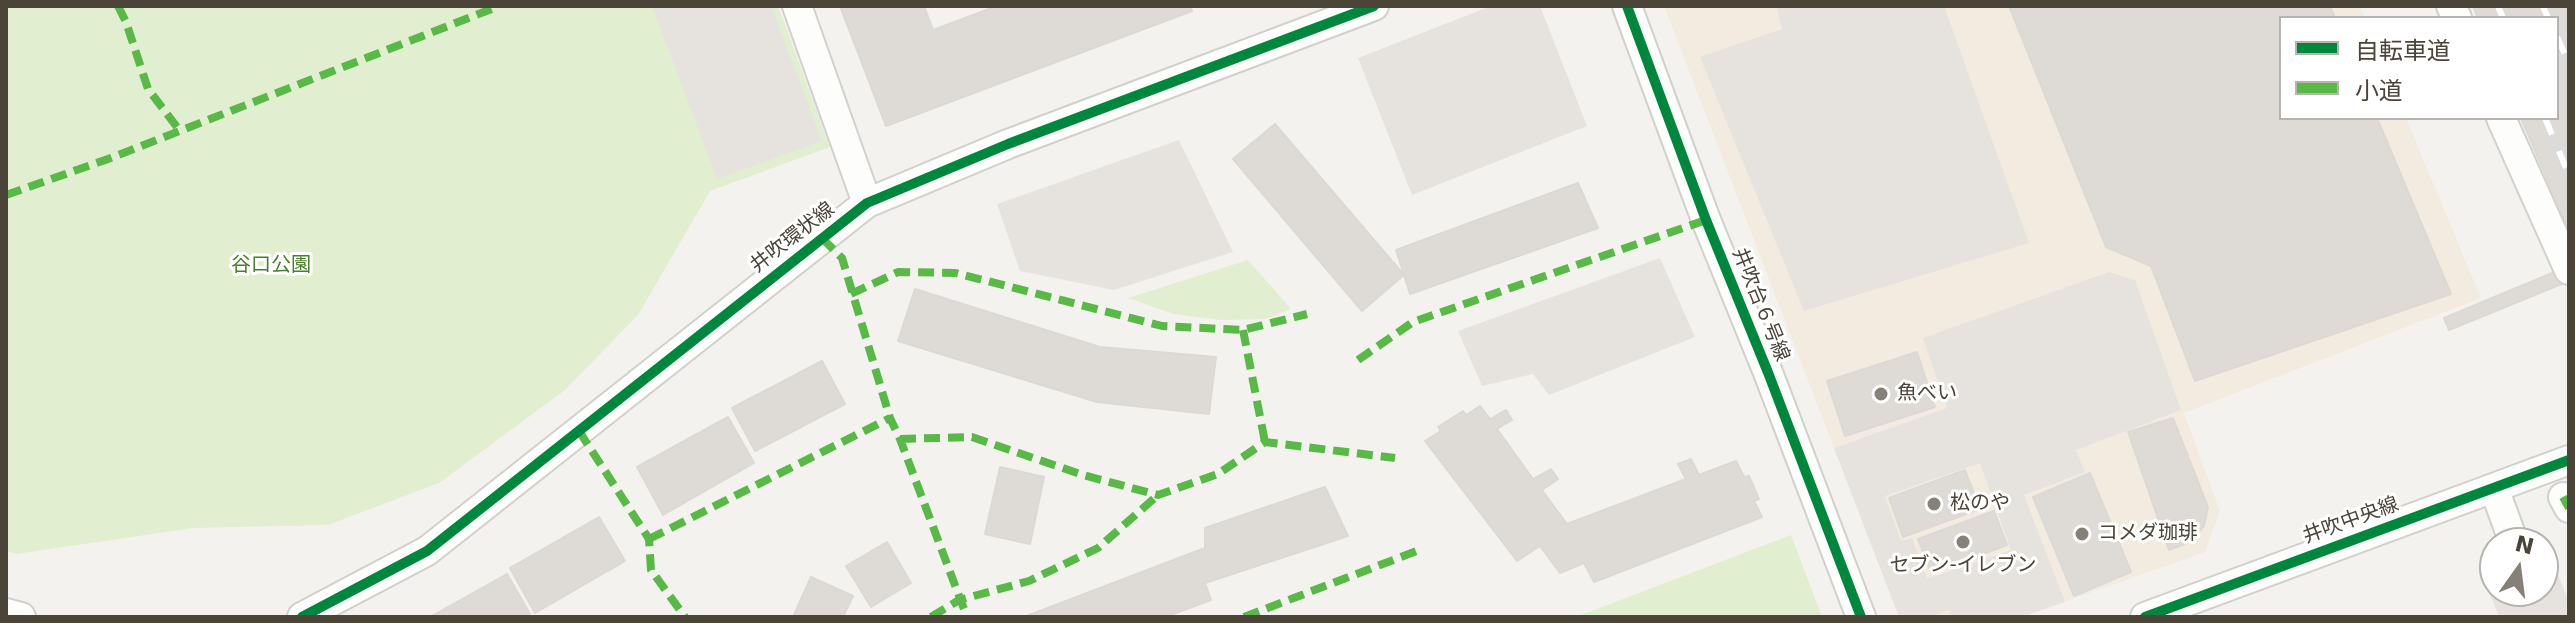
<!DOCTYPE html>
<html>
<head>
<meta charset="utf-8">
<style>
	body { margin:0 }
	#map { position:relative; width:2575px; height:623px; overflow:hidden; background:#f4f2ee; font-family:"DejaVu Sans","Noto Sans JP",sans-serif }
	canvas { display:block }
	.frame { position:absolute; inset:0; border:8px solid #4b4439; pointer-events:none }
	.legend { position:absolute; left:2279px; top:16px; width:280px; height:104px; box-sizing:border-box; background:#fff; border:2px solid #b7b4b0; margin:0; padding:10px 14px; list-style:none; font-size:24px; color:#4b4439 }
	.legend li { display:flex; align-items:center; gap:16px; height:40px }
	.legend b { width:40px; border:2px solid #b7b4b0 }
	.north { position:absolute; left:2479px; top:527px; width:80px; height:80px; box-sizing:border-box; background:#fff; border:2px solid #b7b4b0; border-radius:50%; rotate:14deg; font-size:22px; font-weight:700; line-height:32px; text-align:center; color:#4b4439 }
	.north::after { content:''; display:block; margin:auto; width:28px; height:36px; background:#868178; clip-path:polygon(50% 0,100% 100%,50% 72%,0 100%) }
</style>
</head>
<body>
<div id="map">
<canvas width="2575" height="623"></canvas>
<div class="frame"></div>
<ul class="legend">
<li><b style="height:10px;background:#00873e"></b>自転車道</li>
<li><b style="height:10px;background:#58b947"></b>小道</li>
</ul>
<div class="north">N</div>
</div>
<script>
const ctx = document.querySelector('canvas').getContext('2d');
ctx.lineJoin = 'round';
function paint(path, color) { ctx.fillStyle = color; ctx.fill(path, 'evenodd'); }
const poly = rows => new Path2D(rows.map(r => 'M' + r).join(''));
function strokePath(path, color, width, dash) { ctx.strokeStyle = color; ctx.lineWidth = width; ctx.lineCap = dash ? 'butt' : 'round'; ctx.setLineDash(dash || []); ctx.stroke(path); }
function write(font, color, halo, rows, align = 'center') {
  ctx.font = font + ' "DejaVu Sans","Noto Sans JP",sans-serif'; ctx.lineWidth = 6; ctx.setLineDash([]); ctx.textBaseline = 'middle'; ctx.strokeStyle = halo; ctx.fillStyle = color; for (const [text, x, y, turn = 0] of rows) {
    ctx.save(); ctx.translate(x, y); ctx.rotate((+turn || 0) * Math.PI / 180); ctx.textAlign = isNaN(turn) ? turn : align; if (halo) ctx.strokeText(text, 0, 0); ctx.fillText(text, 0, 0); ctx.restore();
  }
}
paint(poly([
	[1664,6,2360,6,2365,18,2281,18,2281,118,2406,118,2481,298,2184,413,2220,511,2205,552,2022,617,1899,617]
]), '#f3ebdf');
paint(poly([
	[6,6,778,6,830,147,710,191,638,315,565,390,439,483,328,525,193,528,16,554,6,551],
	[1248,260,1291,309,1266,319,1221,320,1174,314,1128,298],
	[1791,535,1822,617,1576,617]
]), '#e1eecf');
paint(poly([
	[652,6,771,6,822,141,717,179],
	[1491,6,1540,6,1587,126,1412,195,1358,58],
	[1776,6,1944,6,2029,243,1804,311,1700,57,1782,29],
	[1179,140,1233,252,1114,290,1020,271,997,204],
	[1660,258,1695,337,1549,395,1533,374,1482,386,1458,331],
	[2109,272,2135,280,2181,410,2076,450,2085,472,2024,495,2065,602,2022,617,1952,617,1949,610,1930,617,1899,617,1834,448,1947,408,1923,338],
	[1980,463,2011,550,1927,579,1912,538,1901,541,1885,496],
	[2551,558,2569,602,2569,617,2499,617,2486,584,2495,580,2495,591,2543,591,2543,561]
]), '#e6e3df');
const building = poly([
	[840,6,924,6,933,30,997,6,1190,6,1192,11,886,126,840,6],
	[2009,6,2330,6,2335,18,2281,18,2281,118,2377,118,2451,294,2195,381,2151,266,2106,247,2009,6],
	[2473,6,2569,6,2569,230,2521,118,2557,118,2557,18,2478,18,2473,6],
	[1275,124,1404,275,1362,311,1233,159,1275,124],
	[1578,183,1598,228,1410,294,1396,250,1578,183],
	[2569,266,2569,281,2449,330,2444,318,2569,266],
	[915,289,1100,347,1216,357,1209,414,1097,402,898,341,915,289],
	[1917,352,1935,407,1845,436,1827,381,1917,352],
	[822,361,845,404,755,451,732,408,822,361],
	[1480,406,1490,419,1506,410,1512,420,1497,429,1533,479,1551,469,1558,479,1542,490,1567,524,1686,479,1678,464,1691,459,1699,475,1736,461,1744,477,1749,476,1759,499,1754,501,1762,517,1594,582,1584,563,1560,573,1540,546,1517,561,1425,441,1441,431,1438,427,1463,411,1466,415,1480,406],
	[728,417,754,463,663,515,637,467,728,417],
	[2173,418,2208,507,2204,526,2190,542,2169,550,2128,432,2173,418],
	[1000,467,1044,477,1030,544,985,534,1000,467],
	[1965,470,1980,509,1903,537,1889,498,1965,470],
	[2090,473,2131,572,2074,596,2033,497,2090,473],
	[1325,487,1348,536,1205,583,1211,600,1165,617,1024,617,1205,548,1205,528,1325,487],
	[1994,511,2007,545,1931,573,1918,539,1994,511],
	[599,517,625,561,535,613,510,568,599,517],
	[887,542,911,583,871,607,846,566,887,542],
	[507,574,530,614,524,617,430,617,507,574],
	[811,577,853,596,843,617,793,617,811,577]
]);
paint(building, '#dedbd6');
strokePath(building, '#dcd9d4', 2);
const minor = poly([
	[797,6,867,203],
	[1627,6,1706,220,1769,375,1861,617],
	[2451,6,2457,18],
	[2501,118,2569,270],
	[2494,488,2514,543],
	[2563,497,2569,508],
	[6,613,21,617],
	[302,617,427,551,867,203,1008,144,1374,6],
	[2145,617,2569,460]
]);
strokePath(minor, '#d2d0cb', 32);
strokePath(minor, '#fdfdfc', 28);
const rail = poly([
	[2498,6,2503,18],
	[2543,6,2548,18],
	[2557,37,2569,63],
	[2545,118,2569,175]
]);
strokePath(rail, '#dbdbda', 9);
strokePath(rail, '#fff', 6, [18]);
strokePath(poly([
	[118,6,126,22,148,89,180,131],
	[6,195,108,159,499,6],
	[822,238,842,258,890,418,900,439,967,617],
	[851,294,898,272,956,273,1162,326,1243,330,1307,314],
	[1243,330,1265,442],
	[1358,360,1413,322,1706,220],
	[579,431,649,539,651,570,685,617],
	[900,439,972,437,1083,475,1158,495,1218,474,1265,442,1395,458],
	[2563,497,2569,508],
	[649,539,890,418],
	[931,617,959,600,1029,581,1098,548,1158,495],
	[1244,617,1422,549]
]), '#58b947', 8, [16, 8]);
strokePath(poly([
	[1627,6,1706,220,1769,375,1861,617],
	[302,617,427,551,867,203,1008,144,1374,6],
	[2145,617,2569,460]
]), '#00873e', 10);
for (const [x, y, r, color] of [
	[1881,394,8,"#868178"],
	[1934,504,8,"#868178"],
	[2082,534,8,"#868178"],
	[1963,542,8,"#868178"]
]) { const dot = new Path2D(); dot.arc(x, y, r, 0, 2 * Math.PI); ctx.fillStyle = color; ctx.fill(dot); strokePath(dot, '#fff', 3); }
write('20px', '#4b4439', '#fff', [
	["井吹環状線",793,238,-38],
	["井吹台６号線",1760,305,68],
	["井吹中央線",2351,521,-20]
]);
write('20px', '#4a7f2a', '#fff', [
	["谷口公園",271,266]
]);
write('20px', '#4b4439', '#fff', [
	["魚べい",1897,394],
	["松のや",1950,504],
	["コメダ珈琲",2098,534],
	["セブン-イレブン",1963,566,"center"]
], 'left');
</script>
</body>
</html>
